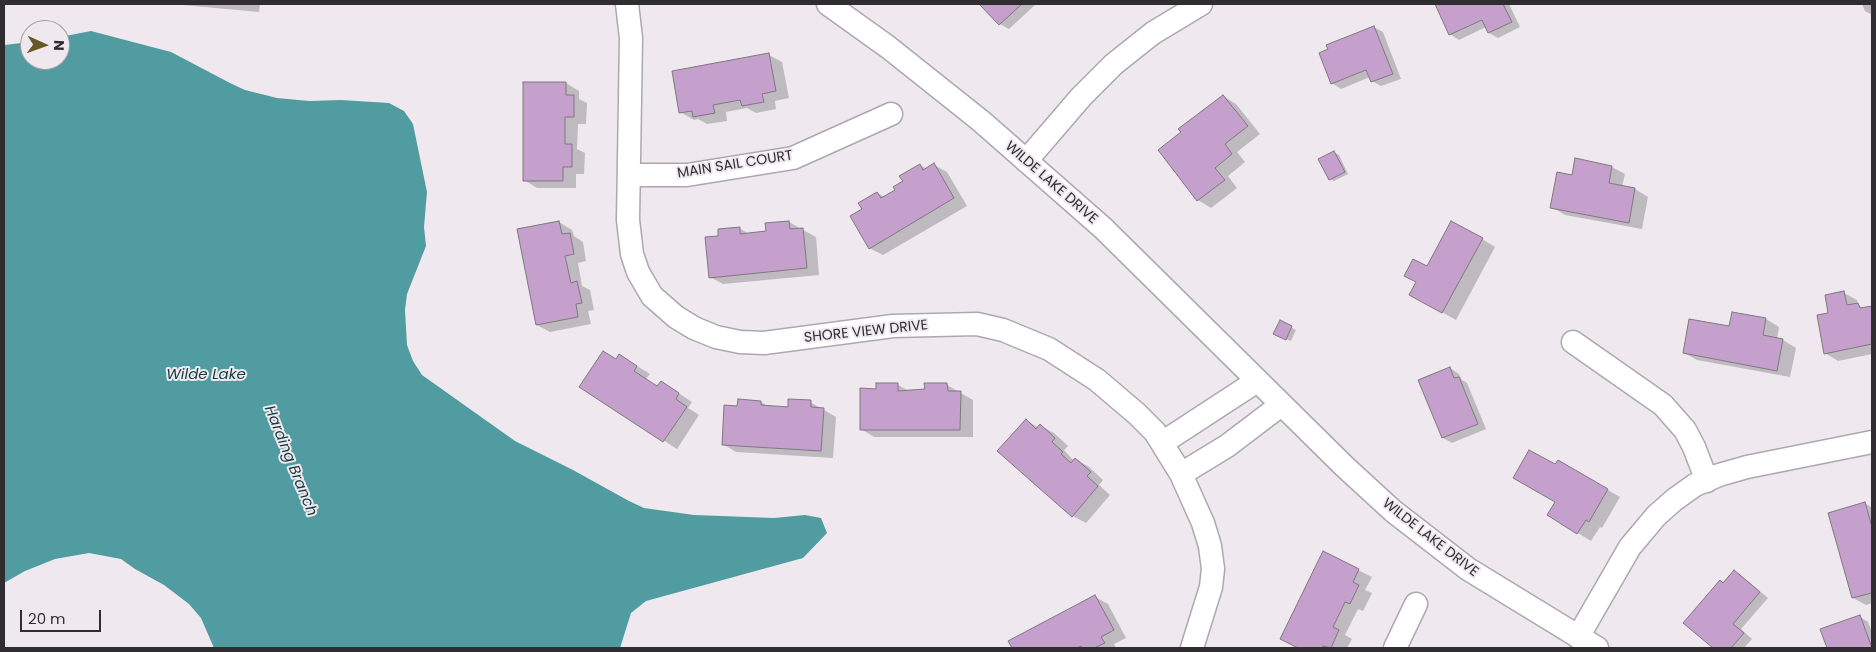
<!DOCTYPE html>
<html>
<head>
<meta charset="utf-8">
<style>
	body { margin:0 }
	#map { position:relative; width:1876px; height:652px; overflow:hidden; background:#efe9ef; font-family:Poppins,sans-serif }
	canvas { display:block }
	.frame { position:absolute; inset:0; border:5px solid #2f2d30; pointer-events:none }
	.north { position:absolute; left:20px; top:20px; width:50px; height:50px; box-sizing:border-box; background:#efe9ef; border:1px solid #a29ea3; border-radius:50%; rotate:92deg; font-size:14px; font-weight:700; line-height:20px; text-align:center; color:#2f2d30 }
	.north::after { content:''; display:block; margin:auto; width:18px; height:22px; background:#685826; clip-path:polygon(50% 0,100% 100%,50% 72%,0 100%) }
	.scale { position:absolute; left:20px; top:610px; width:81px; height:22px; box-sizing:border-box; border:2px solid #2f2d30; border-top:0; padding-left:6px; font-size:15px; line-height:18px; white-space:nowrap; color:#2f2d30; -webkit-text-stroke:4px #efe9ef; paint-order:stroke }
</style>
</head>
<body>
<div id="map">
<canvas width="1876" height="652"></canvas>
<div class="frame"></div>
<div class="north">N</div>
<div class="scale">20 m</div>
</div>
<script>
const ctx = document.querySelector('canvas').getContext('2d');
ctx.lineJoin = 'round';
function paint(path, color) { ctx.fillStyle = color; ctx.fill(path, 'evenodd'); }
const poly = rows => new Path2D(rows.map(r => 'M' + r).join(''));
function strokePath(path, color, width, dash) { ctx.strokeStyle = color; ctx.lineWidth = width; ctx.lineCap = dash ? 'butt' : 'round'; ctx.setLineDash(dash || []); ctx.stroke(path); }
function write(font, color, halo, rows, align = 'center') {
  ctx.font = font + ' Poppins,sans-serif'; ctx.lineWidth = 4; ctx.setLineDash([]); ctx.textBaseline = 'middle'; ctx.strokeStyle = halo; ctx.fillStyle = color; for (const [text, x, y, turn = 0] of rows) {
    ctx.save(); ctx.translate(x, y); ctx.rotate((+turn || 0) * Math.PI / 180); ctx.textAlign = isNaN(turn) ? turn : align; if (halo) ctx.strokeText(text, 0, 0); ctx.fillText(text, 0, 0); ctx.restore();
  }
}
paint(poly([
	[91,31,171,52,230,83,245,90,277,98,309,101,341,100,389,103,404,111,413,124,427,192,424,227,426,246,407,294,405,310,407,345,413,361,422,375,515,441,573,470,629,501,644,508,694,515,774,518,805,515,821,518,827,533,803,558,646,601,631,613,620,648,214,648,201,618,189,604,164,585,135,569,121,559,89,553,55,559,25,571,4,583,4,45,30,42,30,60,60,60,60,37]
]), '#519ca1');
paint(poly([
	[172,4,260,4,259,12],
	[980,4,1036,4,1009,29,1000,24],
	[1436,4,1509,4,1520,27,1498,38,1489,33,1486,27,1459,40,1450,34],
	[1862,4,1872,4,1872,15,1865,11],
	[1374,27,1383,32,1401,79,1381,86,1372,81,1370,77,1341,89,1332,83],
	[769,55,782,62,789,98,775,101,776,109,756,113,747,108,726,112,727,121,707,124,698,119,694,120,680,112],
	[525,83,566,83,579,91,579,99,587,103,586,124,578,124,577,149,585,153,584,174,576,174,576,188,537,188,524,180],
	[1223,96,1236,104,1260,134,1237,152,1245,162,1228,176,1237,188,1211,208,1198,200],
	[1334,152,1339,155,1348,174,1334,181,1330,179],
	[920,165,927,169,934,165,947,172,967,206,883,255,869,248,864,210,877,193,885,197,897,190],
	[1612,167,1625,174,1622,187,1635,189,1648,197,1642,229,1565,215,1552,207,1572,176],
	[559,222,572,230,574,236,583,242,586,261,578,263,582,286,590,290,594,310,588,311,591,324,550,332,537,325],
	[789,222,816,237,819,275,723,284,710,277,720,237,739,228,749,234,767,232],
	[1482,239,1495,247,1456,320,1424,302,1427,268],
	[1844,293,1857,300,1858,305,1865,309,1872,307,1872,354,1838,361,1825,353,1830,314],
	[1733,313,1766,319,1779,327,1777,339,1783,340,1796,348,1790,377,1697,360,1684,353,1730,327],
	[1280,322,1296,330,1291,341,1279,336],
	[617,360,632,363,650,374,646,379,658,387,674,390,692,402,688,408,699,415,677,449,581,387],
	[1450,368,1459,374,1462,380,1467,383,1486,429,1452,443,1443,438],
	[898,385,909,391,926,390,947,385,973,400,973,437,874,437,861,429,877,390],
	[761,402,769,407,789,408,810,402,836,417,833,458,736,452,723,444,739,407],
	[1026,420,1039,428,1041,426,1054,433,1068,446,1064,450,1074,461,1076,459,1089,467,1103,480,1099,485,1110,495,1086,523,1073,516],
	[1558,461,1620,497,1602,528,1600,527,1591,541,1548,515,1556,502,1555,466],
	[1865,503,1872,508,1872,603,1866,605,1853,598],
	[1323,553,1372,577,1365,590,1372,593,1363,611,1358,609,1345,635,1352,639,1347,648,1298,648,1281,639],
	[1734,572,1743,577,1768,598,1741,629,1752,639,1744,648,1715,648,1685,623],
	[1095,597,1108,604,1126,638,1114,644,1116,648,1013,648,1010,642],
	[1859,616,1868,622,1872,632,1872,648,1828,648,1822,630]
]), '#0003');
const building = poly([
	[979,4,1022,4,999,25,979,4],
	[1435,4,1503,4,1512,22,1488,33,1482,20,1449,35,1435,4],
	[1374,26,1393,74,1371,82,1366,70,1331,84,1319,53,1328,49,1326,45,1374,26],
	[769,53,776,91,762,94,764,102,742,106,740,100,713,105,715,113,693,117,692,111,679,113,672,71,769,53],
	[523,82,566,82,566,95,574,95,574,117,565,117,565,144,572,144,572,167,563,167,563,181,523,181,523,82],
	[1223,95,1248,126,1225,144,1232,154,1215,168,1225,180,1197,201,1158,150,1181,132,1178,129,1223,95],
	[1334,151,1345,172,1329,180,1318,159,1334,151],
	[1575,158,1612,166,1609,183,1635,188,1629,223,1550,208,1557,172,1572,175,1575,158],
	[934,163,954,198,869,249,850,216,862,209,858,203,877,192,881,198,895,190,893,187,903,181,899,176,920,164,923,170,934,163],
	[559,221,562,234,570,233,574,254,565,256,571,283,577,281,582,303,576,304,578,317,536,325,517,229,559,221],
	[789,221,790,229,803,228,807,268,709,278,705,237,718,236,718,229,740,227,740,234,766,231,765,223,789,221],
	[1451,221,1483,238,1442,313,1409,295,1416,282,1404,276,1413,259,1427,266,1451,221],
	[1844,291,1847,305,1858,303,1860,308,1872,306,1872,344,1824,354,1817,315,1828,313,1825,295,1844,291],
	[1732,312,1766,318,1763,335,1783,339,1777,371,1683,353,1689,319,1729,326,1732,312],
	[1280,320,1292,326,1286,340,1273,334,1280,320],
	[603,351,616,359,619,354,637,366,634,371,657,386,661,381,679,393,676,399,687,407,663,442,579,387,603,351],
	[1450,367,1454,378,1459,377,1478,424,1442,438,1418,380,1450,367],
	[876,383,898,383,898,391,925,389,924,383,947,383,948,391,961,391,960,430,860,430,860,388,876,389,876,383],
	[738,399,761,401,761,405,788,407,788,399,811,400,811,407,824,408,821,451,722,445,724,405,737,406,738,399],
	[1026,419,1036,429,1040,424,1055,438,1052,442,1063,452,1061,454,1071,463,1075,458,1091,472,1087,476,1098,486,1072,517,997,451,1026,419],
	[1529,450,1555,464,1558,460,1608,489,1589,522,1586,520,1577,534,1547,515,1555,502,1513,478,1529,450],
	[1865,502,1872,527,1872,593,1852,598,1828,513,1865,502],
	[1323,551,1359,569,1353,582,1359,585,1350,604,1345,602,1333,627,1339,630,1331,648,1323,646,1321,648,1298,648,1280,639,1323,551],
	[1734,570,1760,592,1733,624,1744,633,1731,648,1713,648,1683,623,1720,580,1723,583,1734,570],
	[1095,595,1114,630,1101,637,1105,643,1094,648,1083,648,1081,646,1077,648,1012,648,1008,641,1095,595],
	[1860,615,1872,648,1827,648,1820,629,1860,615]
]);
paint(building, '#c5a0cc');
strokePath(building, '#7d787e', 1);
const street = poly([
	[627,4,631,38,628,220,632,254,638,272,652,296,676,317,694,328,716,337,740,342,764,343,893,326,977,324,1003,330,1049,349,1097,380,1137,414,1155,432,1181,474,1203,523,1210,546,1213,569,1211,587,1192,648],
	[828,4,888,47,981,121,1103,228,1344,466,1393,511,1468,569,1597,648],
	[1026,161,1081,97,1114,64,1153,33,1201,4],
	[629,175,687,175,793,158,891,114],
	[1573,342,1663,405,1685,430,1694,447,1707,481],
	[1162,443,1257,381],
	[1181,474,1227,446,1281,405],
	[1578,637,1630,547,1656,516,1674,500,1695,485,1719,475,1747,467,1872,442],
	[1395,648,1416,604]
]);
strokePath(street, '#ada8ae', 25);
strokePath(street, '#fff', 22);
write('14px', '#2f2d30', '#efe9ef', [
	["MAIN SAIL COURT",735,165,-9],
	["WILDE LAKE DRIVE",1051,183,41],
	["SHORE VIEW DRIVE",866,332,-6],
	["WILDE LAKE DRIVE",1430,538,38]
]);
write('italic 15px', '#163b3d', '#efe9ef', [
	["Wilde Lake",206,375],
	["Harding Branch",290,461,68]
]);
</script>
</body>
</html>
